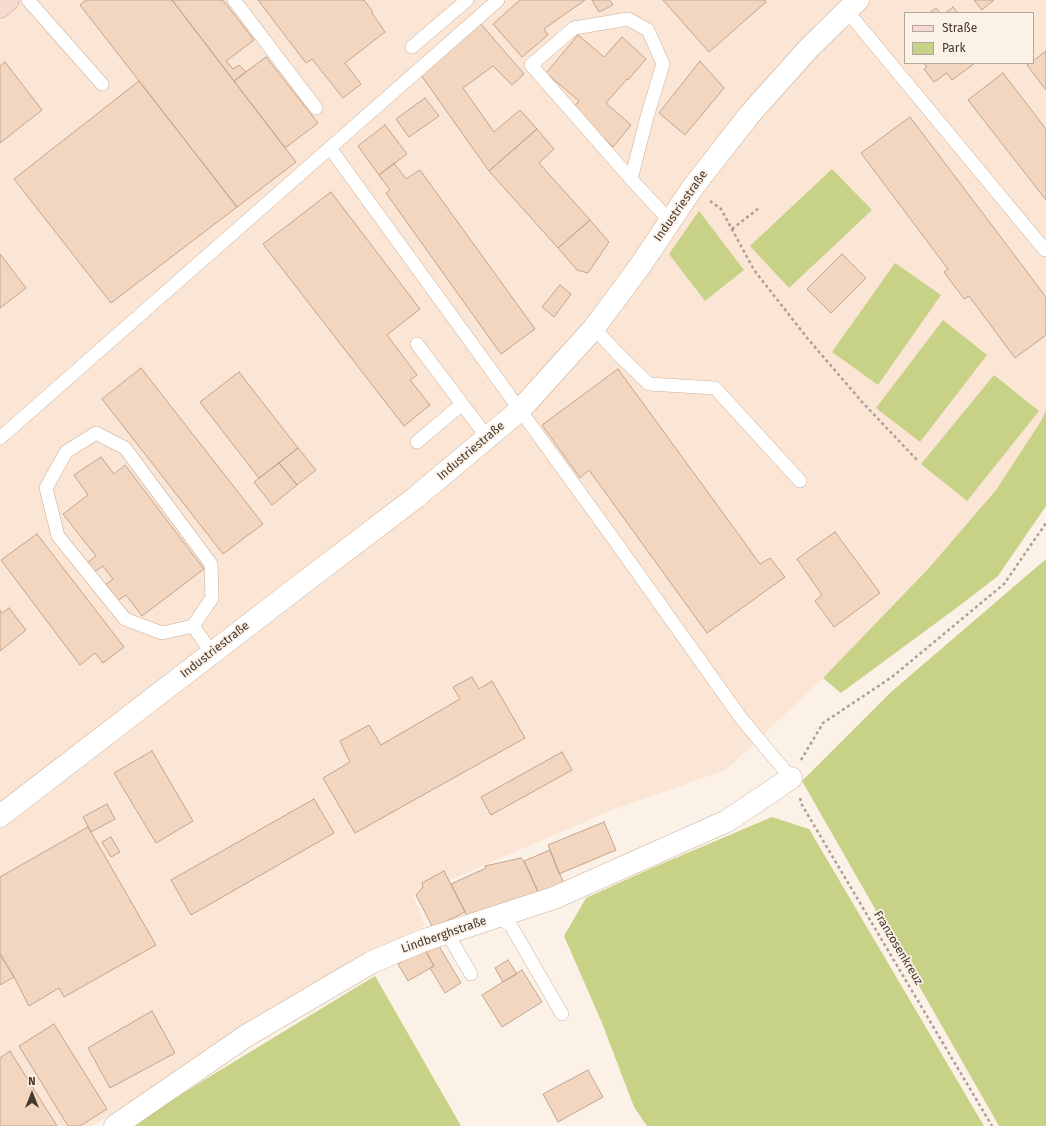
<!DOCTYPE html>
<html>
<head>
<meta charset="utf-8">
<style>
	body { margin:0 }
	#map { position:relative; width:1046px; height:1126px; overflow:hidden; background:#fcf1e7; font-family:"Fira Sans",sans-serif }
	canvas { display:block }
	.legend { position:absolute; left:904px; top:12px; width:130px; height:52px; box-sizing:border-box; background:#fcf1e7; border:1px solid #b2a79d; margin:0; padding:5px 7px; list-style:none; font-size:12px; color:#44382f }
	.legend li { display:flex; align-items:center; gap:8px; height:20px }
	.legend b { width:20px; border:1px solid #b2a79d }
	.north { position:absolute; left:12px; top:1074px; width:40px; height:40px; -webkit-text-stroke:3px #fcf1e7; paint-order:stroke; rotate:0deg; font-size:11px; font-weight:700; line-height:16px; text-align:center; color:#44382f }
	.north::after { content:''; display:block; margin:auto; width:14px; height:18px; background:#44382f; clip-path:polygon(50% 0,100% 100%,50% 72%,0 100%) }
</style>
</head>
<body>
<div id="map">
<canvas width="1046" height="1126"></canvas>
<ul class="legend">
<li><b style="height:5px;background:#f8d9cf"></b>Straße</li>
<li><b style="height:11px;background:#c7d287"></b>Park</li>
</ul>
<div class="north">N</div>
</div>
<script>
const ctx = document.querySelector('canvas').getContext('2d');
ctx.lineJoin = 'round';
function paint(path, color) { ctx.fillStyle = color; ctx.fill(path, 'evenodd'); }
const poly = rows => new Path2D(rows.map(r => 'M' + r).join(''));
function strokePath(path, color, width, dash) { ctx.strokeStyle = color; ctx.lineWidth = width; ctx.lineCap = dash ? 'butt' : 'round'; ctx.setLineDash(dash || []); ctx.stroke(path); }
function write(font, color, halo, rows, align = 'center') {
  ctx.font = font + ' "Fira Sans",sans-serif'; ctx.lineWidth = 3.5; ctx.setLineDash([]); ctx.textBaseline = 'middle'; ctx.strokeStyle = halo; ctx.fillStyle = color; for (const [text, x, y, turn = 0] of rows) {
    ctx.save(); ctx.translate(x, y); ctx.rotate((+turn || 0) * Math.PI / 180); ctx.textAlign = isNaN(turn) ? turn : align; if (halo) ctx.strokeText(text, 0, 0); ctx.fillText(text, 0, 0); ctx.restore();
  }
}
paint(poly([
	[0,0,1046,0,1046,410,1041,421,996,490,928,569,823,678,726,770,612,810,413,896,425,925,287,1003,92,1126,0,1126],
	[905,13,1033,13,1033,63,905,63]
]), '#fbe5d4');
paint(poly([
	[832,169,872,210,789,288,750,246],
	[699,211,744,270,705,301,669,254],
	[895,263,941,295,878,385,832,352],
	[943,320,987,355,920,442,876,408],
	[994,375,1039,411,967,501,921,464],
	[1046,410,1046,506,998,576,955,609,841,693,823,678,928,569,996,490,1041,421],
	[1046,559,1046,1126,999,1126,802,781,891,692],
	[772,817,809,829,984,1126,647,1126,634,1107,602,1023,564,936,586,898,652,868],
	[375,976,461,1126,130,1126,214,1074]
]), '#c7d287');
const building = poly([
	[86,0,172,0,296,162,237,207,80,5,86,0],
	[172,0,223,0,254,40,226,61,233,69,239,65,246,72,234,81,172,0],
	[258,0,364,0,373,12,372,13,385,32,345,63,361,84,343,98,312,59,306,63,258,0],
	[520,0,585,0,544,29,548,35,522,57,493,24,520,0],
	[592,0,610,0,613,5,599,12,592,0],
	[663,0,765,0,766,2,709,52,663,0],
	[974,0,994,0,982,10,974,0],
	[953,7,958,13,945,13,953,7],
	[936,8,940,13,929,13,936,8],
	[480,23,524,74,512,85,493,66,463,88,494,132,520,110,537,129,489,171,421,75,480,23],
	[578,35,604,57,622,37,646,59,628,80,627,79,606,103,631,125,613,147,573,108,579,101,546,73,578,35],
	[1046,51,1046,90,1027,65,1030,63,1033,63,1033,61,1046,51],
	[266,57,318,123,285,148,234,81,266,57],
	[700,61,724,88,685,135,659,113,700,61],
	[5,62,42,110,0,143,0,66,5,62],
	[924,63,975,63,952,80,947,73,934,82,924,69,927,67,924,63],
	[1003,73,1046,129,1046,200,968,100,1003,73],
	[139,81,237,207,111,303,14,179,139,81],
	[425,98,439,116,409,137,396,119,425,98],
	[910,117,1046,297,1046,335,1015,358,969,296,964,299,944,272,948,269,861,153,910,117],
	[385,125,407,154,379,175,358,146,385,125],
	[537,129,554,149,539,163,590,220,558,248,489,171,537,129],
	[394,163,406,179,420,170,535,329,501,354,386,193,390,190,379,175,394,163],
	[331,192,420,309,387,335,417,375,410,380,430,405,404,426,263,244,331,192],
	[590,220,609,242,588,273,577,270,558,248,590,220],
	[0,254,26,288,0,308,0,254],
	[842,254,866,278,831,313,807,289,842,254],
	[560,285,571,294,554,317,542,307,560,285],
	[141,368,263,524,223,554,102,399,141,368],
	[618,369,760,564,770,558,785,577,707,633,589,470,580,478,542,425,618,369],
	[239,372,298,448,259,478,200,402,239,372],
	[298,448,316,470,297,485,279,463,298,448],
	[101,457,114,474,125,465,204,569,142,616,126,595,117,601,105,585,113,579,103,566,94,572,87,563,96,556,63,514,88,495,74,475,101,457],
	[279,463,297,485,272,505,254,482,279,463],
	[835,532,880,593,834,627,815,601,822,595,797,559,835,532],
	[37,534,124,647,103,663,95,653,80,665,1,560,37,534],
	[9,608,26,630,0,651,0,610,2,613,9,608],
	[472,677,479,689,492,681,525,738,355,833,323,778,350,762,340,741,369,725,381,745,460,699,453,687,472,677],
	[152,751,193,821,156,843,114,773,152,751],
	[562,752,572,770,491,815,481,797,562,752],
	[314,799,334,833,191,915,171,880,314,799],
	[107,804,115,819,91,832,83,817,107,804],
	[604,822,616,850,559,874,548,845,604,822],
	[88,827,156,945,64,997,59,988,29,1006,14,977,0,954,0,877,88,827],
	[111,837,120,852,111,857,102,842,111,837],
	[550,850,564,884,540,896,524,861,550,850],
	[521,858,524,861,540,896,468,920,465,912,451,884,486,868,485,866,521,858],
	[444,871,465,912,433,928,416,895,423,887,422,883,444,871],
	[436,941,461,983,445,993,430,968,434,966,424,948,436,941],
	[424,948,434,966,408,981,398,964,424,948],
	[0,954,14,977,0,985,0,954],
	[508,960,517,974,503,982,495,968,508,960],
	[522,970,542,1002,502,1027,482,995,522,970],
	[152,1011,175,1053,110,1088,88,1048,152,1011],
	[54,1024,107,1109,80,1126,68,1126,19,1046,54,1024],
	[10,1051,57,1126,0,1126,0,1058,10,1051],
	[588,1070,603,1097,558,1122,543,1094,588,1070]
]);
paint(building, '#f3d6bf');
strokePath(building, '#c1a58f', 1);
const lane = poly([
	[28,0,102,84],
	[234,0,316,108],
	[847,11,1045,250],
	[412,47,467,0],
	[330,148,610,534,741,718,791,778],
	[631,179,647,117,663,64,648,30,628,19,574,28,531,65,631,179,670,221],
	[594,328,621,357,649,384,715,388,800,481],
	[417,344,487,437],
	[0,438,498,0],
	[417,442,462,404],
	[193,626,162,633,125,619,58,536,46,488,66,452,96,433,125,448,211,564,212,598,193,626,212,653],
	[498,916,511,926,562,1014],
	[447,933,471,974]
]);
const street = poly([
	[0,816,307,580,415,498,520,410,594,328,640,266,693,187,750,114,809,48,858,0],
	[115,1126,246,1036,372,962,422,941,554,898,727,821,791,778]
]);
const secondary = poly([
	[0,7,8,0]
]);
strokePath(lane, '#cbb099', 14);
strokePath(street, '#cbb099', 23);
strokePath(secondary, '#cbb099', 23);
strokePath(poly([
	[710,201,721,209,754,270,808,339,863,403,917,460],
	[732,229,759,208],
	[801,760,823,723,892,677,1004,584,1046,523],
	[800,798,802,805,992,1126]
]), '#ab9f96', 2.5, [3, 3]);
strokePath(lane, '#fff', 13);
strokePath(street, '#fff', 22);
strokePath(secondary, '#f8d9cf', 22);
write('12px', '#44382f', '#fcf1e7', [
	["Industriestraße",681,206,-55],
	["Industriestraße",471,451,-40],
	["Industriestraße",215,650,-38],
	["Lindberghstraße",444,935,-19],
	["Franzosenkreuz",898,948,59]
]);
</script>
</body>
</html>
